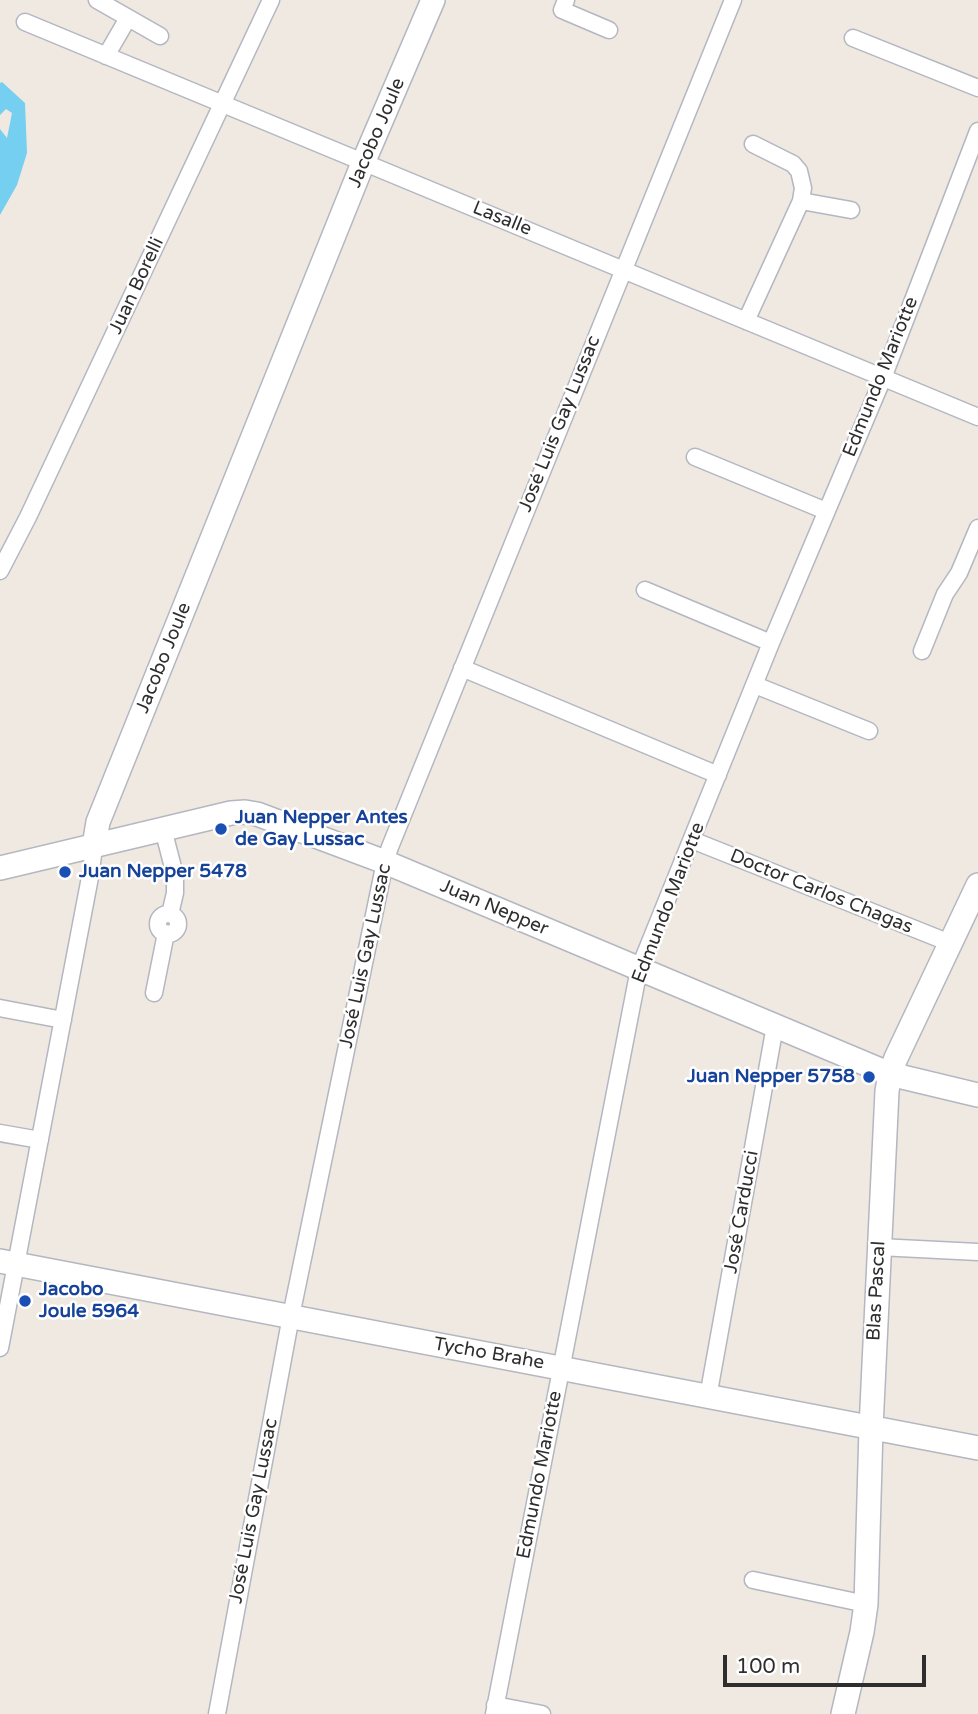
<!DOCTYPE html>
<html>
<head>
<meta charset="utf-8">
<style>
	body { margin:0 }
	#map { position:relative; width:978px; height:1714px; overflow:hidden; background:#efe9e1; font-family:"Varela Round",sans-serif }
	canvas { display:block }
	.scale { position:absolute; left:723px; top:1655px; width:203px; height:32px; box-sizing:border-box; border:4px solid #2e2e2e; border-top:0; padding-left:9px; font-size:21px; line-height:24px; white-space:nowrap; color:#2e2e2e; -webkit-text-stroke:5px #fff; paint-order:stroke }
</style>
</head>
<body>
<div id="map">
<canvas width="978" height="1714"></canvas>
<div class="scale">100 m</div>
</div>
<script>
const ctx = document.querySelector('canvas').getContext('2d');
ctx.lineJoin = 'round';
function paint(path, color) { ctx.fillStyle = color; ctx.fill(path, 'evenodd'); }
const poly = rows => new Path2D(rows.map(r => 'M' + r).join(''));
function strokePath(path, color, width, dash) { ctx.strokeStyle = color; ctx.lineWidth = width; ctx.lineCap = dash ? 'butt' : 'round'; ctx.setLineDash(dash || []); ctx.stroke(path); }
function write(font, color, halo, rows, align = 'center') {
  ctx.font = font + ' "Varela Round",sans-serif'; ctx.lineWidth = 5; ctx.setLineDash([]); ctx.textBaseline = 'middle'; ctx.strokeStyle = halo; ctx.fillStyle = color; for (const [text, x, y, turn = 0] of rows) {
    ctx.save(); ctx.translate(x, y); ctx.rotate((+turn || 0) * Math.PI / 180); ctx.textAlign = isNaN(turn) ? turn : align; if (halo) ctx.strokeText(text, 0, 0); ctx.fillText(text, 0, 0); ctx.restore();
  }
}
paint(poly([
	[2,82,25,103,27,153,17,185,0,215,0,129,7,138,12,113,6,109,0,115,0,83]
]), '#75cff0');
const street = poly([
	[97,0,160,36],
	[566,0,562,10,609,30],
	[25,22,978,417],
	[853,38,978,88],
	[106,56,128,18],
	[801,201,851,210],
	[746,321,801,201,803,188,799,171,793,164,753,144],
	[695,457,826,511],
	[0,571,28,517,271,0],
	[645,590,771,643],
	[922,651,945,594,959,573,978,528],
	[462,668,718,775],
	[755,685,869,731],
	[163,829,175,875,175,893,170,914],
	[692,840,950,943],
	'158 924a10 10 0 1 1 20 0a10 10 0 1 1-20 0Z',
	[154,993,166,933],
	[0,1008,63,1020],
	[0,1133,40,1140],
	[879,1247,978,1252],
	[0,1348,91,872,94,846],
	[708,1397,775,1026],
	[753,1580,866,1604],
	[495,1705,542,1714],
	[217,1714,291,1316,385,862,390,847,733,0],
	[494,1714,639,969,771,643,883,378,978,131]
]);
const secondary = poly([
	[94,846,98,822,363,163,433,0],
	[0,868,231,813,245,812,257,814,385,862,890,1074,978,1095],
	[0,1261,978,1448],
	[843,1714,862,1632,866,1604,871,1428,887,1091,890,1074,896,1058,978,885]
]);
strokePath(street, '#b4b7c1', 19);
strokePath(secondary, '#b4b7c1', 26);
strokePath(street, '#fff', 16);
strokePath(secondary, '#fff', 23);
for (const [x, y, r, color] of [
	[221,829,7,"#1a4fb4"],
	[65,872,7,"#1a4fb4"],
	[869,1077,7,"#1a4fb4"],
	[25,1301,7,"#1a4fb4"]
]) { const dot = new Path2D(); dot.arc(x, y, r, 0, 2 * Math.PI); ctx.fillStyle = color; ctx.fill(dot); strokePath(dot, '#fff', 2.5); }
write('19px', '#2e2e2e', '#fff', [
	["Jacobo Joule",377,133,-67],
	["Lasalle",502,219,22],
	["Juan Borelli",137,286,-65],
	["Edmundo Mariotte",881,377,-68],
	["José Luis Gay Lussac",560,424,-68],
	["Jacobo Joule",164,658,-68],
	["Doctor Carlos Chagas",821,892,22],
	["Edmundo Mariotte",669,903,-69],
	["Juan Nepper",494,908,23],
	["José Luis Gay Lussac",366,956,-78],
	["José Carducci",742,1212,-80],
	["Blas Pascal",877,1291,-87],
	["Tycho Brahe",489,1354,10],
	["Edmundo Mariotte",540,1475,-79],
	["José Luis Gay Lussac",254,1511,-79]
]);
write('bold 19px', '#164399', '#fff', [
	["Juan Nepper Antes",235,818],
	["de Gay Lussac",235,840],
	["Juan Nepper 5478",79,872],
	["Juan Nepper 5758",855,1077,"right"],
	["Jacobo",39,1290],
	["Joule 5964",39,1312]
], 'left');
</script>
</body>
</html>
